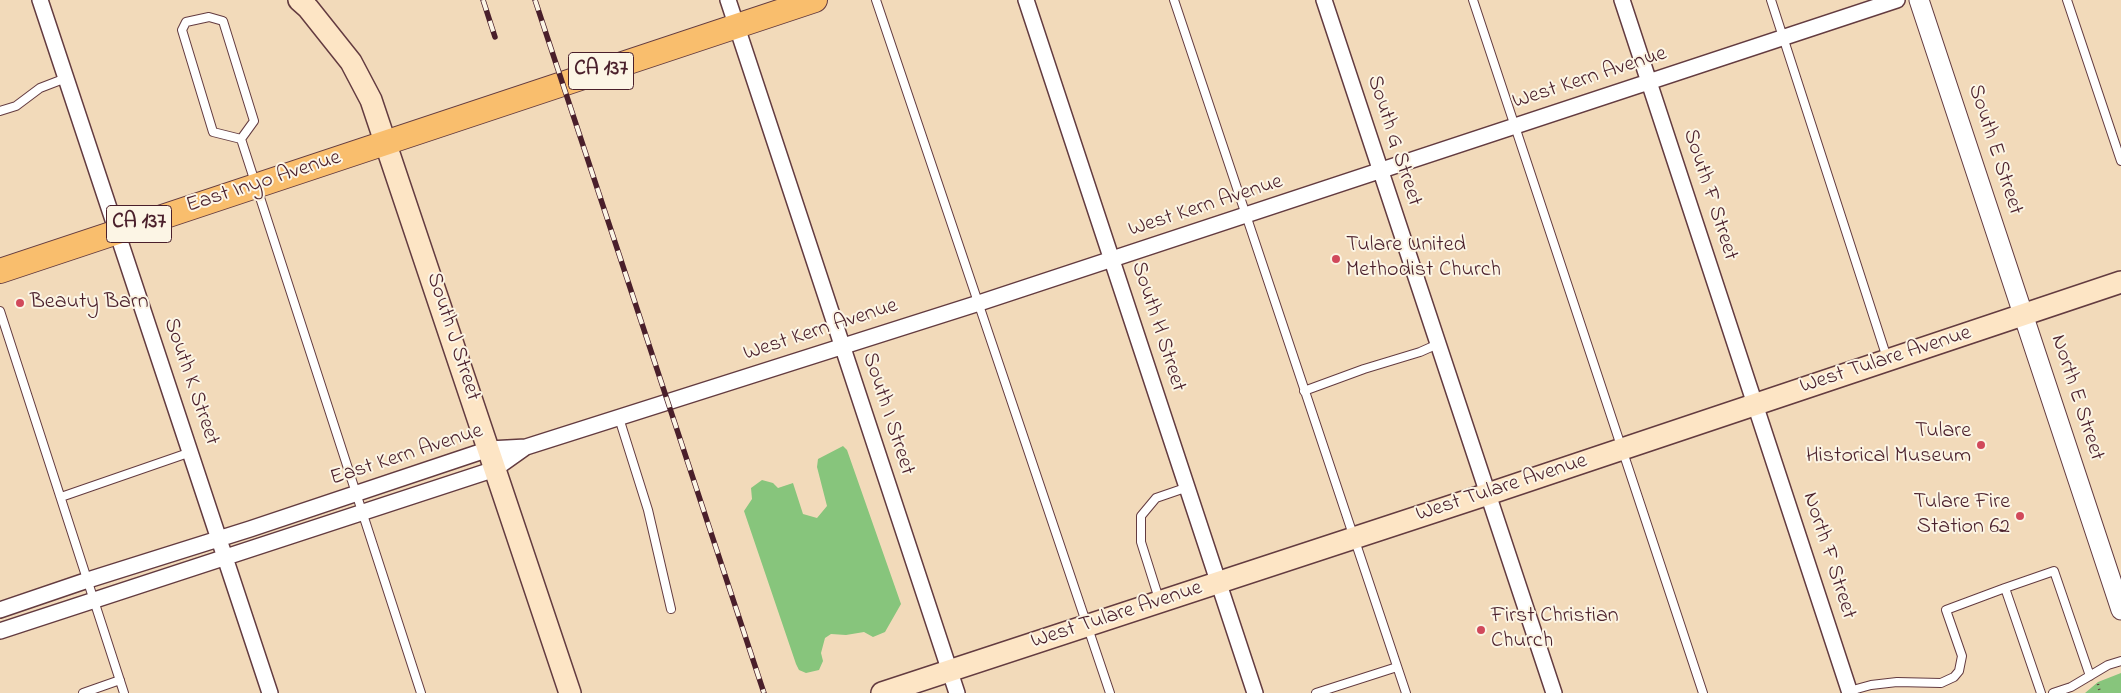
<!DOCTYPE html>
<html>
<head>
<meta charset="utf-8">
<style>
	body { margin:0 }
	canvas { display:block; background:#f2daba }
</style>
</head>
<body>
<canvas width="2121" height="693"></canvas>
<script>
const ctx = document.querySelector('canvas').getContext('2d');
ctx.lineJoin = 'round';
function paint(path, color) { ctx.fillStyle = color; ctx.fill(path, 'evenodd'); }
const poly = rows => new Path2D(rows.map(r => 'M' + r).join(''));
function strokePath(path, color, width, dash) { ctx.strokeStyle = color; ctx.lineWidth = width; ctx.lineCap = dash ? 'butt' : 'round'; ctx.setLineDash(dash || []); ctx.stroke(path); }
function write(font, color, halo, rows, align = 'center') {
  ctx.font = font + ' "Indie Flower",sans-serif'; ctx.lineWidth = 4; ctx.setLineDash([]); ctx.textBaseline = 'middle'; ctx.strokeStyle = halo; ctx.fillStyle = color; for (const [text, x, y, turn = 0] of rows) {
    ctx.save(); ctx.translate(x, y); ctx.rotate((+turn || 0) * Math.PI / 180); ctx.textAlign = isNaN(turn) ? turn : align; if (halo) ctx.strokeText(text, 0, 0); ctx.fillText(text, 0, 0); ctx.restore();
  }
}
paint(poly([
	[843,446,847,450,901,604,885,632,873,637,864,632,846,635,831,634,825,638,821,653,823,661,819,670,806,673,799,670,796,664,744,511,752,499,751,488,762,480,773,483,778,488,793,483,803,514,817,518,827,506,817,467,818,459],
	[2121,673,2121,693,2085,693,2098,682]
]), '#87c57c');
const service = poly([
	[876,0,1110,693],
	[1174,0,1406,693],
	[1473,0,1703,693],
	[1771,0,1887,358],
	[2067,0,2121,161],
	[0,111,16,106,40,88,66,78],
	[241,139,213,132,182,30,186,22,209,17,223,21,254,121,241,139,421,693],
	[0,311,124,693],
	[1304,391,1364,369,1420,352,1438,344],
	[619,418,648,510,671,609],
	[61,497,191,452],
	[2005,588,2054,571,2090,676],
	[1159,599,1141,542,1141,516,1156,498,1188,487],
	[1849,691,1871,685,1897,682,1941,683,1954,677,1959,671,1962,656,1946,610,2005,588,2041,693],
	[83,693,120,680],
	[1316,693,1397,667],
	[2053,693,2071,687,2108,665,2121,661]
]);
const minor = poly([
	[40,0,270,693],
	[728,0,957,693],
	[1026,0,1255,693],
	[1324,0,1554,693],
	[1622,0,1850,693],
	[0,610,88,580,250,529,489,449,526,447,979,303,1897,0],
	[0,631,495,469,526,447]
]);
const tertiary = poly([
	[1919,0,2121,610]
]);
const secondary = poly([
	[299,0,308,8,351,62,371,100,570,693],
	[882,693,1488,494,2121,282]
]);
const primary = poly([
	[0,271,815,0]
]);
strokePath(service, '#633b40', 10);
strokePath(minor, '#633b40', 18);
strokePath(tertiary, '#633b40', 21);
strokePath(secondary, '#633b40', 24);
strokePath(primary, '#633b40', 26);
strokePath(poly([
	[2098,684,2100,693]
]), '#633b40', 2.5, [1, 4]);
strokePath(service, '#fff', 8);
strokePath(minor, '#fff', 15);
strokePath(tertiary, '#fff', 19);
strokePath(secondary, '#fde5c5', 21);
strokePath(primary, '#f9be6d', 24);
const rail = poly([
	[483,0,495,37],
	[535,0,764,693]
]);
strokePath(rail, '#4a1f2b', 5.5);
strokePath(rail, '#fcf5e5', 4, [11]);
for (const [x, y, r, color] of [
	[1336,259,5,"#d1495b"],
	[20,303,5,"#d1495b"],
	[1981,445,5,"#d1495b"],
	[2020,516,5,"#d1495b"],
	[1481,630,5,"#d1495b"]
]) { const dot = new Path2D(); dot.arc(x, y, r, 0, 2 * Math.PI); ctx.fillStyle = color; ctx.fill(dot); strokePath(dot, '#fcf5e5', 2); }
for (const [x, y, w] of [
	[601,71,65],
	[139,224,65]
]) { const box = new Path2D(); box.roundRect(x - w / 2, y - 18.5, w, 37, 4); ctx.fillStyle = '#fcf5e5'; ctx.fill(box); strokePath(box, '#4a1f2b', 1); }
write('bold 21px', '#4a1f2b', null, [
	["CA 137",601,71],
	["CA 137",139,224]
]);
write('22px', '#4a1f2b', '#fcf5e5', [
	["West Kern Avenue",1590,79,-18],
	["South G Street",1393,141,72],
	["South E Street",1994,150,72],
	["East Inyo Avenue",264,183,-18],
	["South F Street",1709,195,72],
	["West Kern Avenue",1206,207,-18],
	["South H Street",1157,327,72],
	["West Kern Avenue",821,331,-18],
	["South J Street",452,337,72],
	["West Tulare Avenue",1886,361,-18],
	["South K Street",190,382,71],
	["North E Street",2076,398,72],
	["South I Street",887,414,72],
	["East Kern Avenue",407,456,-18],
	["West Tulare Avenue",1502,489,-18],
	["North F Street",1828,556,72],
	["West Tulare Avenue",1117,616,-18]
]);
write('22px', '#4a1f2b', '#fcf5e5', [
	["Tulare United",1346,246],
	["Methodist Church",1346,271],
	["Beauty Barn",30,303],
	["Tulare",1971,432,"right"],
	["Historical Museum",1971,457,"right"],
	["Tulare Fire",2010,503,"right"],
	["Station 62",2010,528,"right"],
	["First Christian",1491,617],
	["Church",1491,642]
], 'left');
</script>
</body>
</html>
